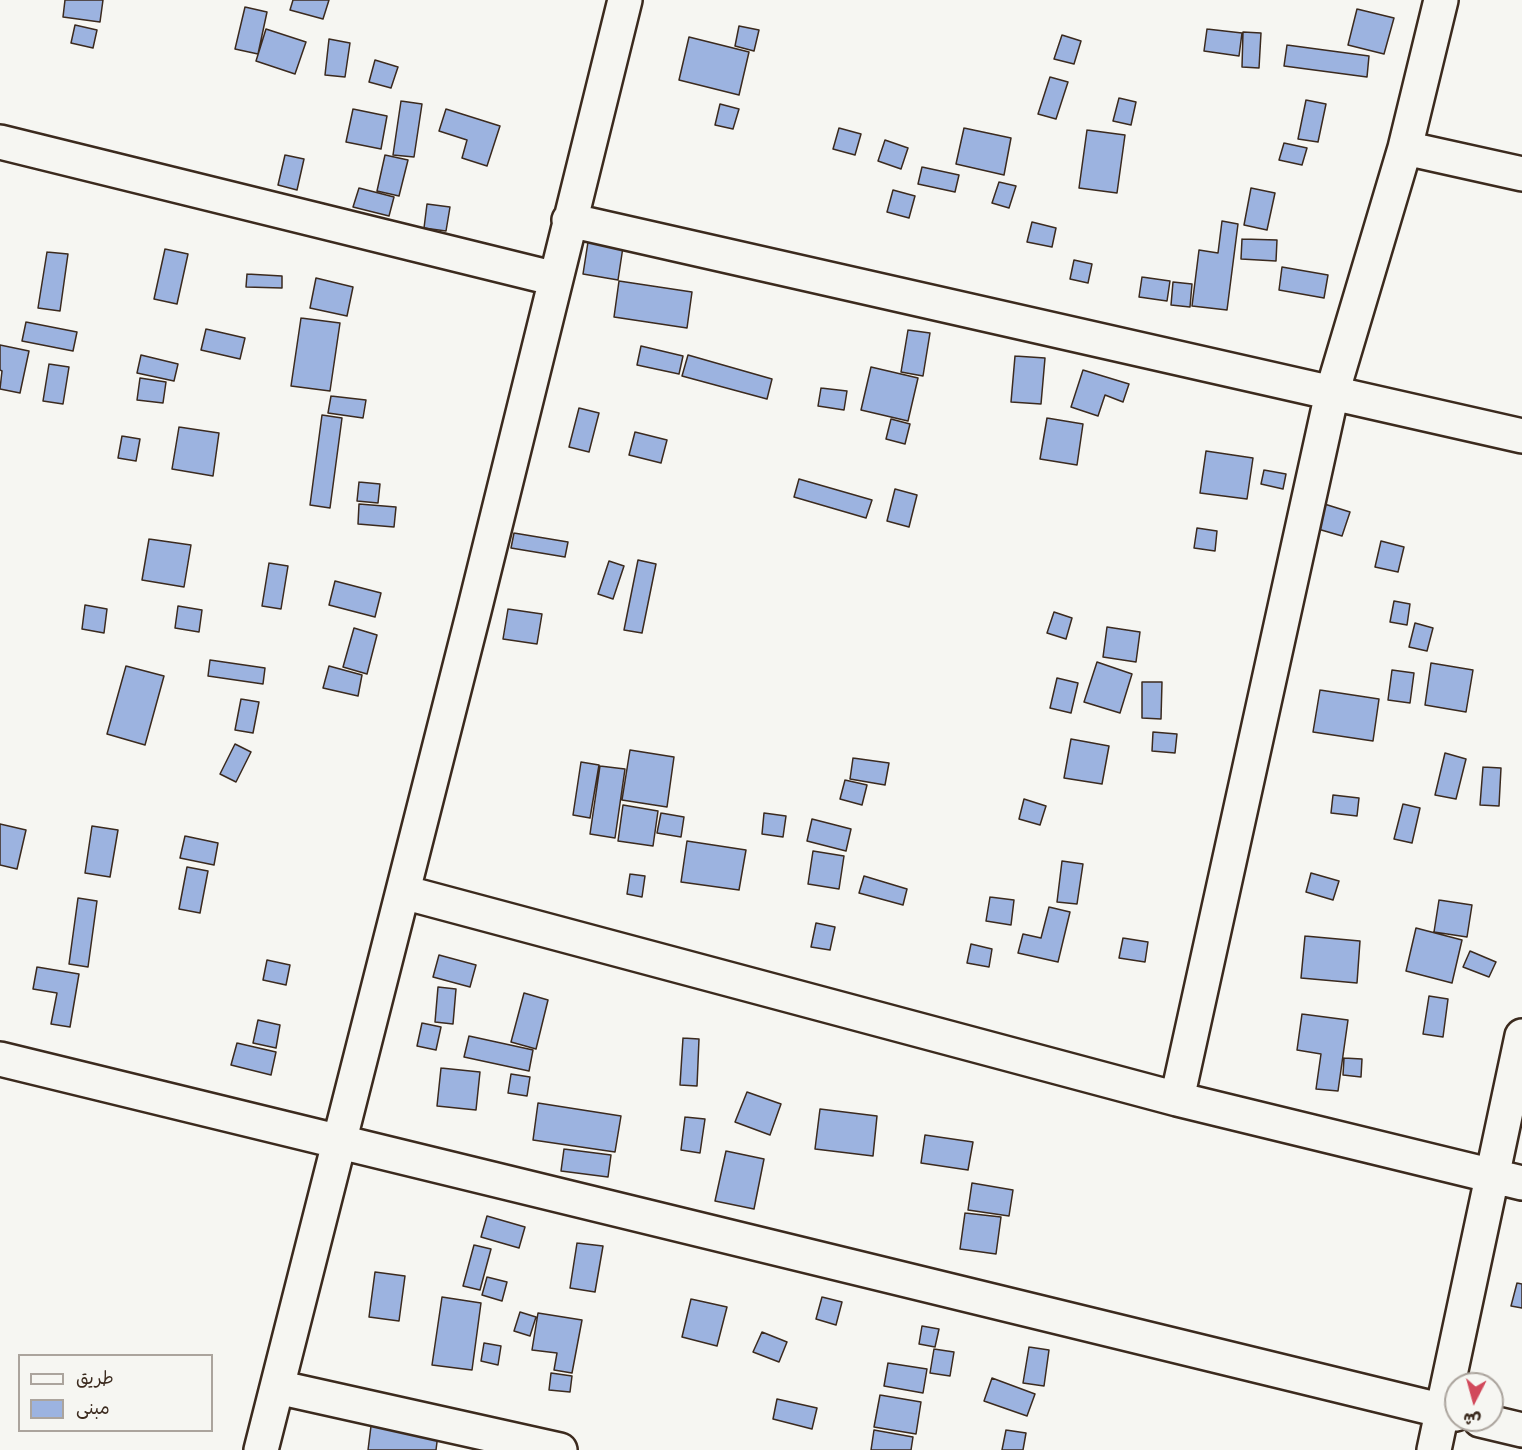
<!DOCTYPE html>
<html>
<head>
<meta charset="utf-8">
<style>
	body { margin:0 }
	#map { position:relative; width:1522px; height:1450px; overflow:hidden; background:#f6f6f2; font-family:"Balsamiq Sans","Playpen Sans Arabic",sans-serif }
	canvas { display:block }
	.legend { position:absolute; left:18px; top:1354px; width:195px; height:78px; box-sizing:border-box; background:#f6f6f2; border:2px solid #aba49d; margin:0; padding:8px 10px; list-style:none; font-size:18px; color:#3b2a1e }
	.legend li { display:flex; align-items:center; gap:12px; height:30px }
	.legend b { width:30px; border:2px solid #aba49d }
	.north { position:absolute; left:1444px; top:1372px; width:60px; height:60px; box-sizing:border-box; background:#f6f6f2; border:2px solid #aba49d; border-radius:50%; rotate:186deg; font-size:16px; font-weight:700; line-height:24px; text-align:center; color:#3b2a1e }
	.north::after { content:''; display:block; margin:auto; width:21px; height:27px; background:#d1495b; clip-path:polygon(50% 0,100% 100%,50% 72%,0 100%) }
</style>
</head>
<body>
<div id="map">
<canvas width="1522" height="1450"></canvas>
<ul class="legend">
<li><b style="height:8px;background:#f6f6f2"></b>طريق</li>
<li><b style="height:16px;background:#9cb3e0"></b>مبنى</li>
</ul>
<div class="north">ش</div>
</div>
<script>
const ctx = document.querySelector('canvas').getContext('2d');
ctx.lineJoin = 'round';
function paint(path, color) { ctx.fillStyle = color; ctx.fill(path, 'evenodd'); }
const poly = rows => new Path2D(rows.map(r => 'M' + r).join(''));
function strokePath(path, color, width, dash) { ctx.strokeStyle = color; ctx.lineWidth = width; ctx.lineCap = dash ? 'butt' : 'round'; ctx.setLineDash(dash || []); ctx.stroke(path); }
const building = poly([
	[65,0,103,0,100,22,63,17,65,0],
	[293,0,329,0,323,19,290,10,293,0],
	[245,7,267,12,258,54,235,49,245,7],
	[1357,9,1394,18,1384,54,1348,45,1357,9],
	[75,25,97,30,93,48,71,43,75,25],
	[739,26,759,30,754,51,735,46,739,26],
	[266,29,306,42,295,74,256,61,266,29],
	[1207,29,1242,33,1239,56,1204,51,1207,29],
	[1243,32,1261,33,1259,68,1242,67,1243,32],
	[1062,35,1081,41,1074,64,1054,59,1062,35],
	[689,37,749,52,739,95,679,80,689,37],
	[329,39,350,43,345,77,325,75,329,39],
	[1287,45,1369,56,1367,77,1284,66,1287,45],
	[375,60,398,67,391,88,369,82,375,60],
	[1050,77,1068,82,1056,119,1038,114,1050,77],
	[1119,98,1136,102,1131,125,1113,121,1119,98],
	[1306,100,1326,104,1318,142,1298,139,1306,100],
	[401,101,422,104,414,157,393,155,401,101],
	[720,104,739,109,733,129,715,125,720,104],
	[353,109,387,116,381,149,346,142,353,109],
	[446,109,500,126,487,166,462,158,467,140,439,131,446,109],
	[839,128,861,134,855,155,833,149,839,128],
	[964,128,1011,138,1004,175,956,164,964,128],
	[1087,130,1125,135,1117,193,1079,188,1087,130],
	[885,140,908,148,901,169,878,161,885,140],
	[1284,143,1307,148,1302,165,1279,160,1284,143],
	[285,155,304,159,297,190,278,185,285,155],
	[385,155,408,160,399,196,377,191,385,155],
	[922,167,959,175,955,192,918,184,922,167],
	[999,182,1016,186,1009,208,992,203,999,182],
	[359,188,394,197,389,216,353,207,359,188],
	[1251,188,1275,193,1267,230,1244,225,1251,188],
	[893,190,915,196,909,218,887,212,893,190],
	[427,204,450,207,446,231,424,228,427,204],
	[1222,221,1238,224,1227,310,1192,306,1199,250,1218,253,1222,221],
	[1032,222,1056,228,1052,247,1027,242,1032,222],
	[1242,239,1277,240,1276,261,1241,259,1242,239],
	[588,242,623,247,618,280,583,274,588,242],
	[165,249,188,254,177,304,154,299,165,249],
	[47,252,68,254,60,311,38,308,47,252],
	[1074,260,1092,264,1088,283,1070,279,1074,260],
	[1282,267,1328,275,1324,298,1279,290,1282,267],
	[247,274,282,276,282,288,246,287,247,274],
	[1142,277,1170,281,1167,301,1139,297,1142,277],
	[316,278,353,287,347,316,310,308,316,278],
	[619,281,692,292,687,328,614,317,619,281],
	[1173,282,1192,284,1190,307,1171,305,1173,282],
	[301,318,340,323,330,391,291,386,301,318],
	[26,322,77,332,73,351,22,341,26,322],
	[206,329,245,338,240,359,201,350,206,329],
	[908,330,930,333,923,376,901,372,908,330],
	[0,345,29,351,20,393,0,389,2,371,0,370,0,345],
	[641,346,683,356,679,374,637,365,641,346],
	[141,355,178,364,174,381,137,373,141,355],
	[688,355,772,379,767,399,682,376,688,355],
	[1015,356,1045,358,1041,404,1011,402,1015,356],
	[49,364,69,367,63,404,43,401,49,364],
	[871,367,918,378,908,421,861,410,871,367],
	[1083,370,1129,384,1123,402,1105,395,1098,416,1071,407,1083,370],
	[140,378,166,382,163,403,137,400,140,378],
	[821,388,847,391,844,410,818,406,821,388],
	[331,396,366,400,363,418,328,413,331,396],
	[579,408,599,413,589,452,569,447,579,408],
	[322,415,342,418,330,508,310,505,322,415],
	[1047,418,1083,424,1077,465,1040,459,1047,418],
	[891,419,910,424,905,444,886,439,891,419],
	[179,427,219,433,213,476,172,469,179,427],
	[635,432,667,440,661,463,629,455,635,432],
	[122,436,140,439,136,461,118,458,122,436],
	[1206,451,1253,458,1247,499,1200,493,1206,451],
	[1264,470,1286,474,1283,489,1261,484,1264,470],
	[799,479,872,500,866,518,794,497,799,479],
	[359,482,380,484,378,503,357,501,359,482],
	[895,489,917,495,909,527,887,521,895,489],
	[1318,502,1350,512,1342,536,1311,527,1318,502],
	[359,504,396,507,394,527,358,524,359,504],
	[1197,528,1217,531,1215,551,1194,548,1197,528],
	[514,533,568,542,565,557,511,548,514,533],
	[149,539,191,545,184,587,142,580,149,539],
	[1381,541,1404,547,1398,572,1375,567,1381,541],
	[638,560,656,564,642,633,624,630,638,560],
	[609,561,624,566,613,599,598,594,609,561],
	[269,563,288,566,281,609,262,606,269,563],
	[335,581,381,593,375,617,329,605,335,581],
	[1394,601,1410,604,1407,625,1390,622,1394,601],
	[85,605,107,609,104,633,82,629,85,605],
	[178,606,202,610,199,632,175,628,178,606],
	[508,609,542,614,537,644,503,639,508,609],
	[1054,612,1072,618,1066,639,1047,633,1054,612],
	[1415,623,1433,628,1427,651,1409,647,1415,623],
	[1107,627,1140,632,1136,662,1103,657,1107,627],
	[354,628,377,635,367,674,343,667,354,628],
	[210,660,265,668,263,684,208,676,210,660],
	[1097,662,1132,674,1120,713,1084,702,1097,662],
	[1431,663,1473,670,1466,712,1425,705,1431,663],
	[126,666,164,676,145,745,107,734,126,666],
	[329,666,362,675,358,696,323,688,329,666],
	[1392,670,1414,673,1410,703,1388,700,1392,670],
	[1057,678,1078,683,1071,713,1050,708,1057,678],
	[1142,682,1162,682,1161,719,1142,718,1142,682],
	[1320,690,1379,699,1373,741,1313,732,1320,690],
	[241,699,259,702,253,733,235,730,241,699],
	[1153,732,1177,734,1175,753,1152,751,1153,732],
	[1071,739,1109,746,1102,784,1064,778,1071,739],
	[235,744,251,752,236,782,220,774,235,744],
	[630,750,674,757,667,807,622,800,630,750],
	[1445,753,1466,759,1456,799,1435,795,1445,753],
	[853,758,889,763,885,785,850,779,853,758],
	[581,762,599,765,590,818,573,815,581,762],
	[600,766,625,769,615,838,590,834,600,766],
	[1483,767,1501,768,1499,806,1480,805,1483,767],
	[845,780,867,785,862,805,840,799,845,780],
	[1333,795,1359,798,1357,816,1331,813,1333,795],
	[1024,799,1046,806,1040,825,1019,819,1024,799],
	[1403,804,1420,808,1412,843,1394,839,1403,804],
	[623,805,658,811,653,846,618,841,623,805],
	[661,813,684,817,681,837,657,833,661,813],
	[764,813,786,816,783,837,762,834,764,813],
	[812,819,851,829,846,851,807,841,812,819],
	[0,824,26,830,17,869,0,865,0,824],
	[92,826,118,830,110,877,85,873,92,826],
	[185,836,218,843,214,865,180,858,185,836],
	[687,841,746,850,739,890,681,882,687,841],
	[813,851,844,856,839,889,808,884,813,851],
	[1062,861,1083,864,1077,904,1057,902,1062,861],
	[187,867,208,871,200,913,179,909,187,867],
	[1311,873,1339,881,1333,900,1306,892,1311,873],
	[630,874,645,876,642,897,627,894,630,874],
	[864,876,907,889,903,905,859,893,864,876],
	[990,897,1014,900,1011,925,986,921,990,897],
	[78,898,97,901,88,967,69,964,78,898],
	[1439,900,1472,905,1467,937,1434,932,1439,900],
	[1049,907,1070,912,1058,962,1018,953,1023,934,1041,938,1049,907],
	[816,923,835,927,830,950,811,947,816,923],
	[1416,928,1462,940,1452,983,1406,971,1416,928],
	[1305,936,1360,941,1357,983,1301,978,1305,936],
	[1123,938,1148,942,1145,962,1119,958,1123,938],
	[971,944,992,949,989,967,967,963,971,944],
	[1470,951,1496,962,1489,977,1463,967,1470,951],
	[439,955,476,965,470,987,433,977,439,955],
	[267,960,290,965,286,985,263,980,267,960],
	[37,967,79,974,70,1027,51,1024,57,993,33,989,37,967],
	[438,987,456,989,453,1024,435,1022,438,987],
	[524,993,548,1000,536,1049,511,1042,524,993],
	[1429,996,1448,999,1443,1037,1423,1034,1429,996],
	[1302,1014,1348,1020,1338,1091,1316,1089,1321,1054,1297,1050,1302,1014],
	[258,1020,280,1025,276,1048,253,1043,258,1020],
	[422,1023,441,1027,436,1050,417,1046,422,1023],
	[469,1036,533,1050,529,1071,464,1057,469,1036],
	[683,1038,699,1039,697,1086,680,1085,683,1038],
	[237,1043,276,1052,271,1075,231,1065,237,1043],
	[1344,1058,1362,1059,1361,1077,1343,1075,1344,1058],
	[441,1068,480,1072,476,1110,437,1106,441,1068],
	[511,1074,530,1077,527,1096,508,1093,511,1074],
	[747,1092,781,1104,770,1135,735,1122,747,1092],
	[538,1103,621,1116,615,1152,533,1140,538,1103],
	[820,1109,877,1116,873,1156,815,1149,820,1109],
	[685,1117,705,1119,700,1153,681,1150,685,1117],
	[925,1135,973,1142,968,1170,921,1163,925,1135],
	[564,1149,611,1155,608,1177,561,1171,564,1149],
	[726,1151,764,1159,754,1209,715,1201,726,1151],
	[972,1183,1013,1190,1009,1216,968,1210,972,1183],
	[965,1213,1001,1217,996,1254,960,1249,965,1213],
	[487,1216,525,1227,519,1248,481,1237,487,1216],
	[577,1243,603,1246,595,1292,570,1288,577,1243],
	[474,1245,491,1249,480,1290,463,1286,474,1245],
	[375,1272,405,1276,399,1321,369,1317,375,1272],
	[487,1277,507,1282,502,1301,482,1295,487,1277],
	[1517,1283,1522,1284,1522,1308,1511,1306,1517,1283],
	[442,1297,481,1303,472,1370,432,1365,442,1297],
	[822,1297,842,1302,836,1325,816,1319,822,1297],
	[691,1299,727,1307,717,1346,682,1337,691,1299],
	[520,1312,536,1317,530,1336,514,1331,520,1312],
	[538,1313,582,1320,572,1373,554,1370,557,1353,532,1350,538,1313],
	[922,1326,939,1329,935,1347,919,1344,922,1326],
	[762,1332,787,1342,779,1362,753,1352,762,1332],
	[484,1343,501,1346,498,1365,481,1361,484,1343],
	[1029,1347,1049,1350,1044,1386,1023,1383,1029,1347],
	[934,1349,954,1352,950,1376,930,1373,934,1349],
	[888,1363,927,1369,923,1393,884,1386,888,1363],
	[551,1373,572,1376,570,1392,549,1390,551,1373],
	[992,1378,1035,1394,1027,1416,984,1401,992,1378],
	[880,1395,921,1402,916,1434,874,1427,880,1395],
	[777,1399,817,1408,812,1429,773,1419,777,1399],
	[371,1426,438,1434,436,1450,368,1450,371,1426],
	[874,1430,913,1437,911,1450,871,1450,874,1430],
	[1006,1430,1026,1433,1023,1450,1002,1450,1006,1430]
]);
paint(building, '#9cb3e0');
strokePath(building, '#3b2a1e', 1.5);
const minor = poly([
	[0,142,556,279],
	[1405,148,1522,174],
	[569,220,1522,436],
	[403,892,1177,1099,1522,1183],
	[0,1059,1456,1414],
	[1177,1099,1332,393,1405,148,1441,0],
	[277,1387,560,1450],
	[1480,1420,1522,1430],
	[261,1450,474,611,625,0],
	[1434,1450,1522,1036]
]);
strokePath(minor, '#3b2a1e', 38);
strokePath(minor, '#f6f6f2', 33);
</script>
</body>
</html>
